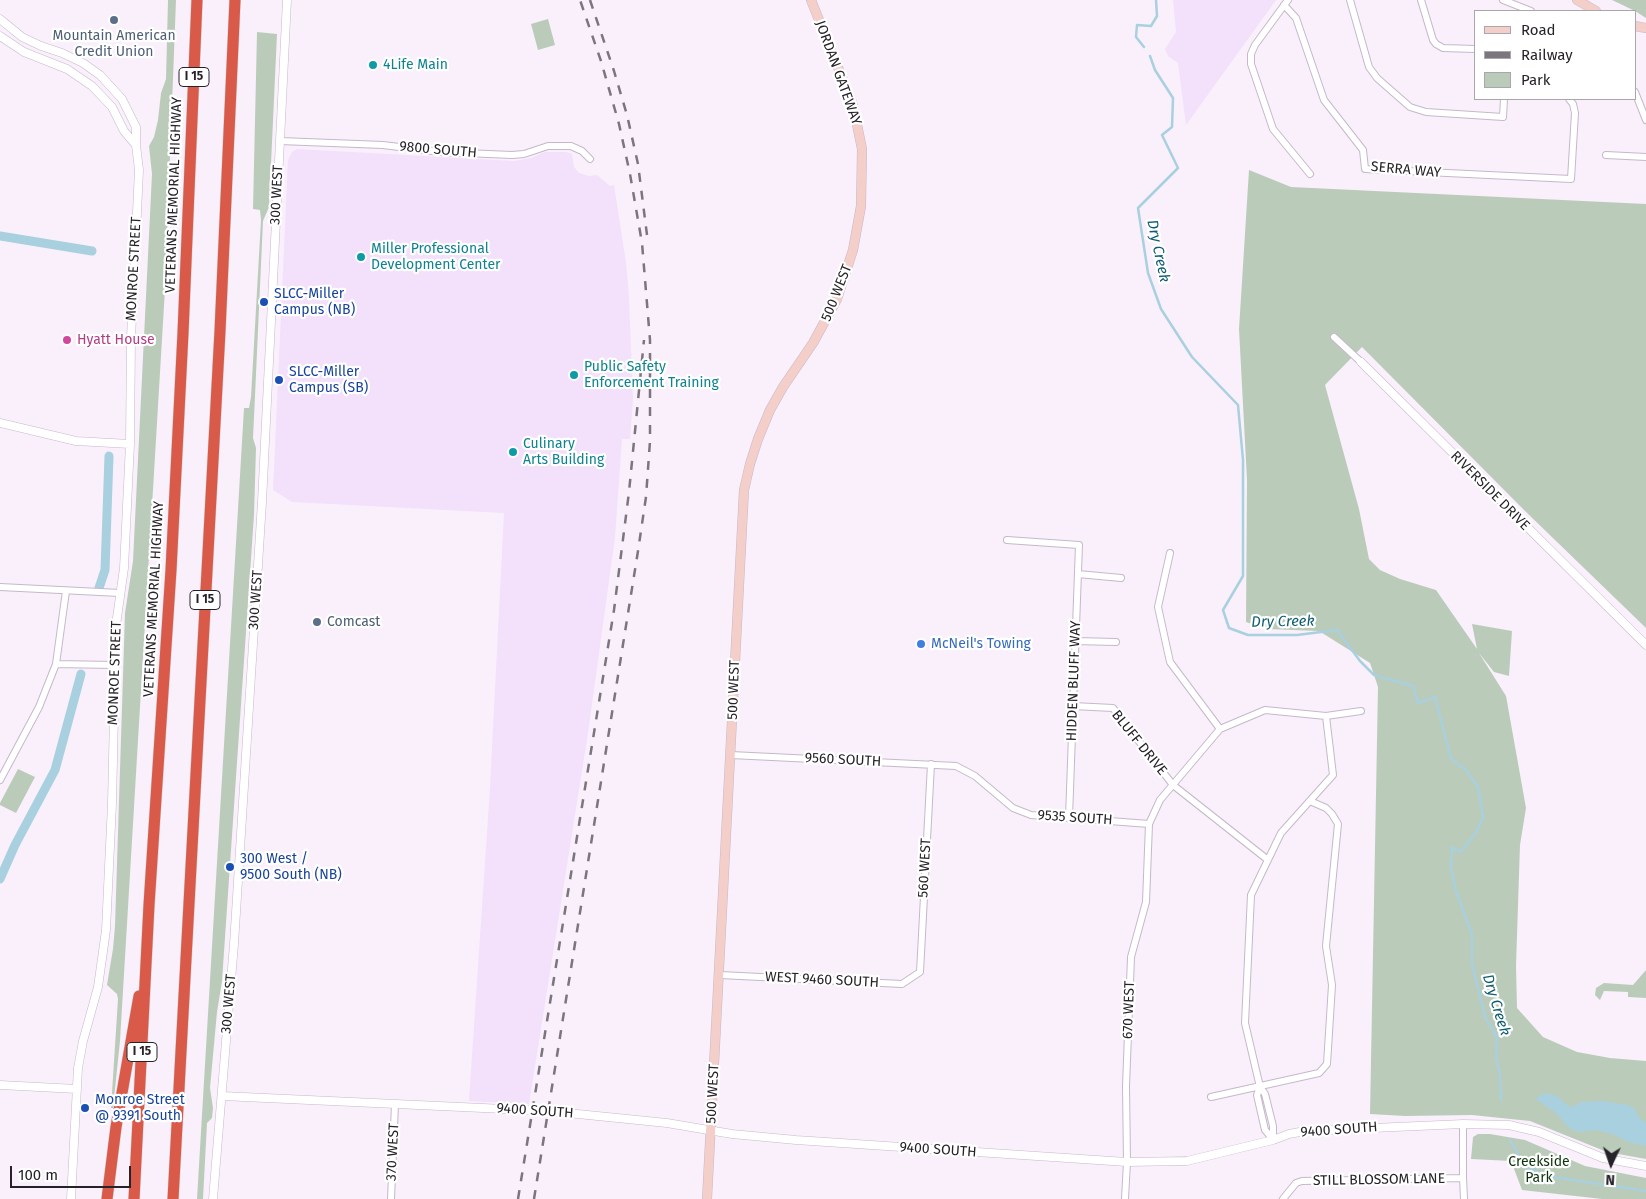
<!DOCTYPE html>
<html>
<head>
<meta charset="utf-8">
<style>
	body { margin:0 }
	#map { position:relative; width:1646px; height:1199px; overflow:hidden; background:#f9f0fc; font-family:"Fira Sans",sans-serif }
	canvas { display:block }
	.legend { position:absolute; left:1474px; top:10px; width:162px; height:90px; box-sizing:border-box; background:#fff; border:1px solid #a9a7a9; margin:0; padding:6px 9px; list-style:none; font-size:15px; color:#272229 }
	.legend li { display:flex; align-items:center; gap:10px; height:25px }
	.legend b { width:25px; border:1px solid #a9a7a9 }
	.north { position:absolute; left:1586px; top:1139px; width:50px; height:50px; -webkit-text-stroke:4px #fff; paint-order:stroke; rotate:183deg; font-size:14px; font-weight:700; line-height:20px; text-align:center; color:#272229 }
	.north::after { content:''; display:block; margin:auto; width:18px; height:22px; background:#272229; clip-path:polygon(50% 0,100% 100%,50% 72%,0 100%) }
	.scale { position:absolute; left:10px; top:1166px; width:121px; height:22px; box-sizing:border-box; border:2px solid #272229; border-top:0; padding-left:6px; font-size:15px; line-height:18px; white-space:nowrap; color:#272229; -webkit-text-stroke:4px #fff; paint-order:stroke }
</style>
</head>
<body>
<div id="map">
<canvas width="1646" height="1199"></canvas>
<ul class="legend">
<li><b style="height:6px;background:#f4cec8"></b>Road</li>
<li><b style="height:6px;background:#7b757e"></b>Railway</li>
<li><b style="height:14px;background:#bbcbba"></b>Park</li>
</ul>
<div class="north">N</div>
<div class="scale">100 m</div>
</div>
<script>
const ctx = document.querySelector('canvas').getContext('2d');
ctx.lineJoin = 'round';
function paint(path, color) { ctx.fillStyle = color; ctx.fill(path, 'evenodd'); }
const poly = rows => new Path2D(rows.map(r => 'M' + r).join(''));
function strokePath(path, color, width, dash) { ctx.strokeStyle = color; ctx.lineWidth = width; ctx.lineCap = dash ? 'butt' : 'round'; ctx.setLineDash(dash || []); ctx.stroke(path); }
function write(font, color, halo, rows, align = 'center') {
  ctx.font = font + ' "Fira Sans",sans-serif'; ctx.lineWidth = 4.5; ctx.setLineDash([]); ctx.textBaseline = 'middle'; ctx.strokeStyle = halo; ctx.fillStyle = color; for (const [text, x, y, turn = 0] of rows) {
    ctx.save(); ctx.translate(x, y); ctx.rotate((+turn || 0) * Math.PI / 180); ctx.textAlign = isNaN(turn) ? turn : align; if (halo) ctx.strokeText(text, 0, 0); ctx.fillText(text, 0, 0); ctx.restore();
  }
}
paint(poly([
	[1173,0,1276,0,1186,125,1178,63,1168,56,1165,49,1176,32],
	[297,149,514,161,531,158,545,152,566,152,572,154,574,167,579,173,589,176,597,175,610,186,614,185,626,263,629,298,633,399,630,439,622,439,615,537,588,733,529,1104,469,1101,490,788,504,513,292,502,273,490,288,160,292,152]
]), '#f3e0fa');
paint(poly([
	[168,0,176,0,165,289,120,1041,113,1108,111,1108,118,999,117,994,107,985,113,949,115,926,125,613,133,561,152,174,149,146,154,137,158,120,161,93,166,79],
	[1612,0,1646,0,1646,18,1635,11],
	[548,19,555,45,538,50,531,24],
	[257,32,277,34,269,207,263,221,255,396,253,438,256,448,254,515,222,981,217,1012,210,1088,213,1108,212,1118,207,1123,203,1199,197,1199,244,408,249,408,251,397,261,220,260,210,253,209],
	[1249,170,1291,187,1646,204,1646,628,1525,511,1362,347,1325,385,1359,509,1369,559,1380,570,1400,579,1436,590,1477,649,1472,624,1512,631,1509,676,1494,672,1479,653,1506,696,1526,808,1520,845,1516,966,1517,1008,1543,1037,1577,1052,1610,1058,1646,1061,1646,1159,1607,1152,1530,1121,1472,1115,1405,1116,1370,1114,1378,687,1370,663,1319,631,1267,629,1246,622,1247,480,1239,329],
	[18,769,35,777,16,813,0,805,0,803],
	[1646,970,1646,998,1628,997,1628,992,1604,991,1600,1000,1595,995,1596,988,1604,983,1633,985],
	[1478,1134,1490,1134,1525,1140,1585,1166,1646,1178,1646,1199,1602,1199,1522,1190,1511,1161,1471,1159,1473,1137]
]), '#bbcbba');
paint(poly([
	[1546,1093,1557,1096,1567,1105,1573,1107,1581,1102,1601,1101,1628,1105,1634,1108,1638,1116,1646,1123,1646,1146,1631,1143,1612,1134,1597,1130,1578,1132,1569,1128,1556,1113,1536,1099,1542,1094]
]), '#a8d0df');
strokePath(poly([
	[1144,47,1136,37,1137,25,1151,26,1157,16,1156,0],
	[1150,56,1155,70,1173,98,1172,127,1162,135,1178,168,1138,208,1148,273,1161,309,1192,357,1238,405,1243,460,1243,576,1223,610,1229,628,1248,635,1297,635,1337,630,1360,661,1374,675,1413,686,1418,703,1435,697,1451,759,1466,770,1478,787,1483,817,1476,833,1460,852,1452,847,1451,868,1456,891,1472,935,1472,964,1485,1017,1497,1037,1496,1057,1500,1074,1501,1100],
	[1510,1140,1525,1166,1546,1176,1646,1191]
]), '#a8d0df', 2.5);
strokePath(poly([
	[0,236,92,251],
	[99,588,105,570,109,456],
	[0,879,15,845,55,770,81,674]
]), '#a8d0df', 9);
const minor = poly([
	[1288,0,1255,45,1251,54,1251,64,1273,129,1310,174],
	[1350,0,1369,67,1377,78,1410,107,1426,112,1503,117,1504,99],
	[1421,0,1433,40,1436,44,1443,48,1475,49],
	[1503,0,1531,11],
	[1284,5,1296,18,1324,100,1363,150,1365,169,1571,179,1575,113,1573,104,1569,99],
	[1635,92,1646,120],
	[280,141,383,145,440,152,512,155,524,154,548,146,571,146,582,151,590,159],
	[1606,155,1646,157],
	[1334,337,1361,362],
	[1007,540,1079,545,1069,817],
	[1170,553,1158,607,1170,662,1220,729],
	[1078,574,1121,578],
	[0,587,120,593],
	[1075,641,1116,642],
	[56,664,115,665],
	[1073,706,1113,708,1173,785,1268,860],
	[731,755,956,766,975,776,1013,808,1031,815,1149,824],
	[0,780,39,707,56,664,66,591],
	[720,975,902,984,920,972,931,764],
	[1260,1087,1257,1095,1265,1130,1273,1139],
	[1211,1097,1319,1073,1327,1064,1332,985,1326,946,1338,824,1332,814,1326,808,1310,801],
	[1463,1124,1463,1178,1464,1199],
	[1273,1140,1273,1126,1265,1094,1260,1087,1245,1023,1251,895,1281,833,1333,775,1326,716],
	[391,1199,395,1104],
	[1125,1199,1127,1162,1126,1086,1131,957,1146,902,1149,824,1160,800,1220,729,1265,710,1326,716,1361,711],
	[1283,1199,1296,1183,1302,1181,1463,1178]
]);
const tertiary = poly([
	[0,19,22,37,41,46,62,53,83,63,100,75,122,99,136,127,136,145,139,170,131,338,130,444,124,568,116,625,112,804,106,930,98,987,83,1041,78,1068,71,1199],
	[0,36,24,52,67,69,92,86,112,107,124,131,136,145],
	[1361,362,1646,645],
	[0,423,76,441,130,444],
	[0,1085,77,1089],
	[222,1096,548,1111,667,1123,732,1134,796,1140,1127,1162,1187,1161,1273,1140,1289,1134,1305,1131,1463,1124,1509,1125,1539,1132,1603,1158,1646,1166],
	[213,1199,234,944,262,502,287,0]
]);
const secondary = poly([
	[1577,0,1596,11],
	[1635,26,1646,28],
	[707,1199,744,490,750,464,758,439,770,410,783,387,813,343,837,299,853,250,861,206,862,149,853,105,811,0]
]);
const motorway = poly([
	[107,1199,116,1127,139,996],
	[134,1199,149,905,171,570,183,333,197,0],
	[173,1199,220,331,235,0]
]);
strokePath(minor, '#c6b8cb', 8);
strokePath(tertiary, '#c6b8cb', 9);
strokePath(secondary, '#c6b8cb', 10);
strokePath(motorway, '#d4d3d4', 12);
strokePath(minor, '#fff', 6);
strokePath(tertiary, '#fff', 8);
strokePath(secondary, '#f4cec8', 9);
strokePath(motorway, '#da5a49', 11);
strokePath(poly([
	[590,0,614,71,627,115,638,164,647,235],
	[518,1199,614,610,629,492,644,340],
	[534,1199,638,551,646,497,650,441,650,340,642,243,630,174,619,124,601,61,580,0]
]), '#7b757e', 2.5, [9, 9]);
for (const [x, y, r, color] of [
	[114,20,5,"#5c6f8a"],
	[373,65,5,"#0f9aa8"],
	[361,257,5,"#0f9aa8"],
	[264,302,5,"#1a4fb4"],
	[67,340,5,"#d1479c"],
	[574,375,5,"#0f9aa8"],
	[279,380,5,"#1a4fb4"],
	[513,452,5,"#0f9aa8"],
	[317,622,5,"#5c6f8a"],
	[921,644,5,"#3f7fe0"],
	[230,867,5,"#1a4fb4"],
	[85,1108,5,"#1a4fb4"]
]) { const dot = new Path2D(); dot.arc(x, y, r, 0, 2 * Math.PI); ctx.fillStyle = color; ctx.fill(dot); strokePath(dot, '#fff', 2); }
for (const [x, y, w] of [
	[194,77,30],
	[205,600,30],
	[142,1052,30]
]) { const box = new Path2D(); box.roundRect(x - w / 2, y - 9.5, w, 19, 4); ctx.fillStyle = '#fff'; ctx.fill(box); strokePath(box, '#272229', 1); }
write('bold 12px', '#272229', null, [
	["I 15",194,77],
	["I 15",205,600],
	["I 15",142,1052]
]);
write('14px', '#4e5e75', '#fff', [
	["Mountain American",114,36],
	["Credit Union",114,52],
	["Comcast",327,622,"left"]
]);
write('14px', '#0d838f', '#fff', [
	["4Life Main",383,65],
	["Miller Professional",371,249],
	["Development Center",371,265],
	["Public Safety",584,367],
	["Enforcement Training",584,383],
	["Culinary",523,444],
	["Arts Building",523,460]
], 'left');
write('14px', '#272229', '#fff', [
	["JORDAN GATEWAY",838,73,70],
	["9800 SOUTH",438,150,5],
	["SERRA WAY",1406,170,5],
	["VETERANS MEMORIAL HIGHWAY",174,195,-88],
	["300 WEST",277,195,-87],
	["MONROE STREET",134,269,-87],
	["500 WEST",837,293,-68],
	["RIVERSIDE DRIVE",1490,491,45],
	["VETERANS MEMORIAL HIGHWAY",154,599,-87],
	["300 WEST",256,600,-86],
	["MONROE STREET",115,673,-88],
	["HIDDEN BLUFF WAY",1074,681,-88],
	["500 WEST",734,690,-88],
	["BLUFF DRIVE",1139,743,51],
	["9560 SOUTH",843,760,3],
	["9535 SOUTH",1075,818,4],
	["560 WEST",925,868,-87],
	["WEST 9460 SOUTH",822,980,3],
	["300 WEST",229,1004,-85],
	["670 WEST",1129,1010,-88],
	["500 WEST",713,1094,-87],
	["9400 SOUTH",535,1111,4],
	["9400 SOUTH",1339,1130,-4],
	["9400 SOUTH",938,1150,4],
	["370 WEST",393,1152,-87],
	["STILL BLOSSOM LANE",1379,1180,-1]
]);
write('14px', '#164399', '#fff', [
	["SLCC-Miller",274,294],
	["Campus (NB)",274,310],
	["SLCC-Miller",289,372],
	["Campus (SB)",289,388],
	["300 West /",240,859],
	["9500 South (NB)",240,875],
	["Monroe Street",95,1100],
	["@ 9391 South",95,1116]
], 'left');
write('14px', '#b23c85', '#fff', [
	["Hyatt House",77,340]
], 'left');
write('14px', '#366cbe', '#fff', [
	["McNeil's Towing",931,644]
], 'left');
write('14px', '#0c330c', '#fff', [
	["Creekside",1539,1162],
	["Park",1539,1178]
]);
write('italic 15px', '#0e5d73', '#fff', [
	["Dry Creek",1158,251,78],
	["Dry Creek",1283,622,-1],
	["Dry Creek",1496,1005,73]
]);
</script>
</body>
</html>
